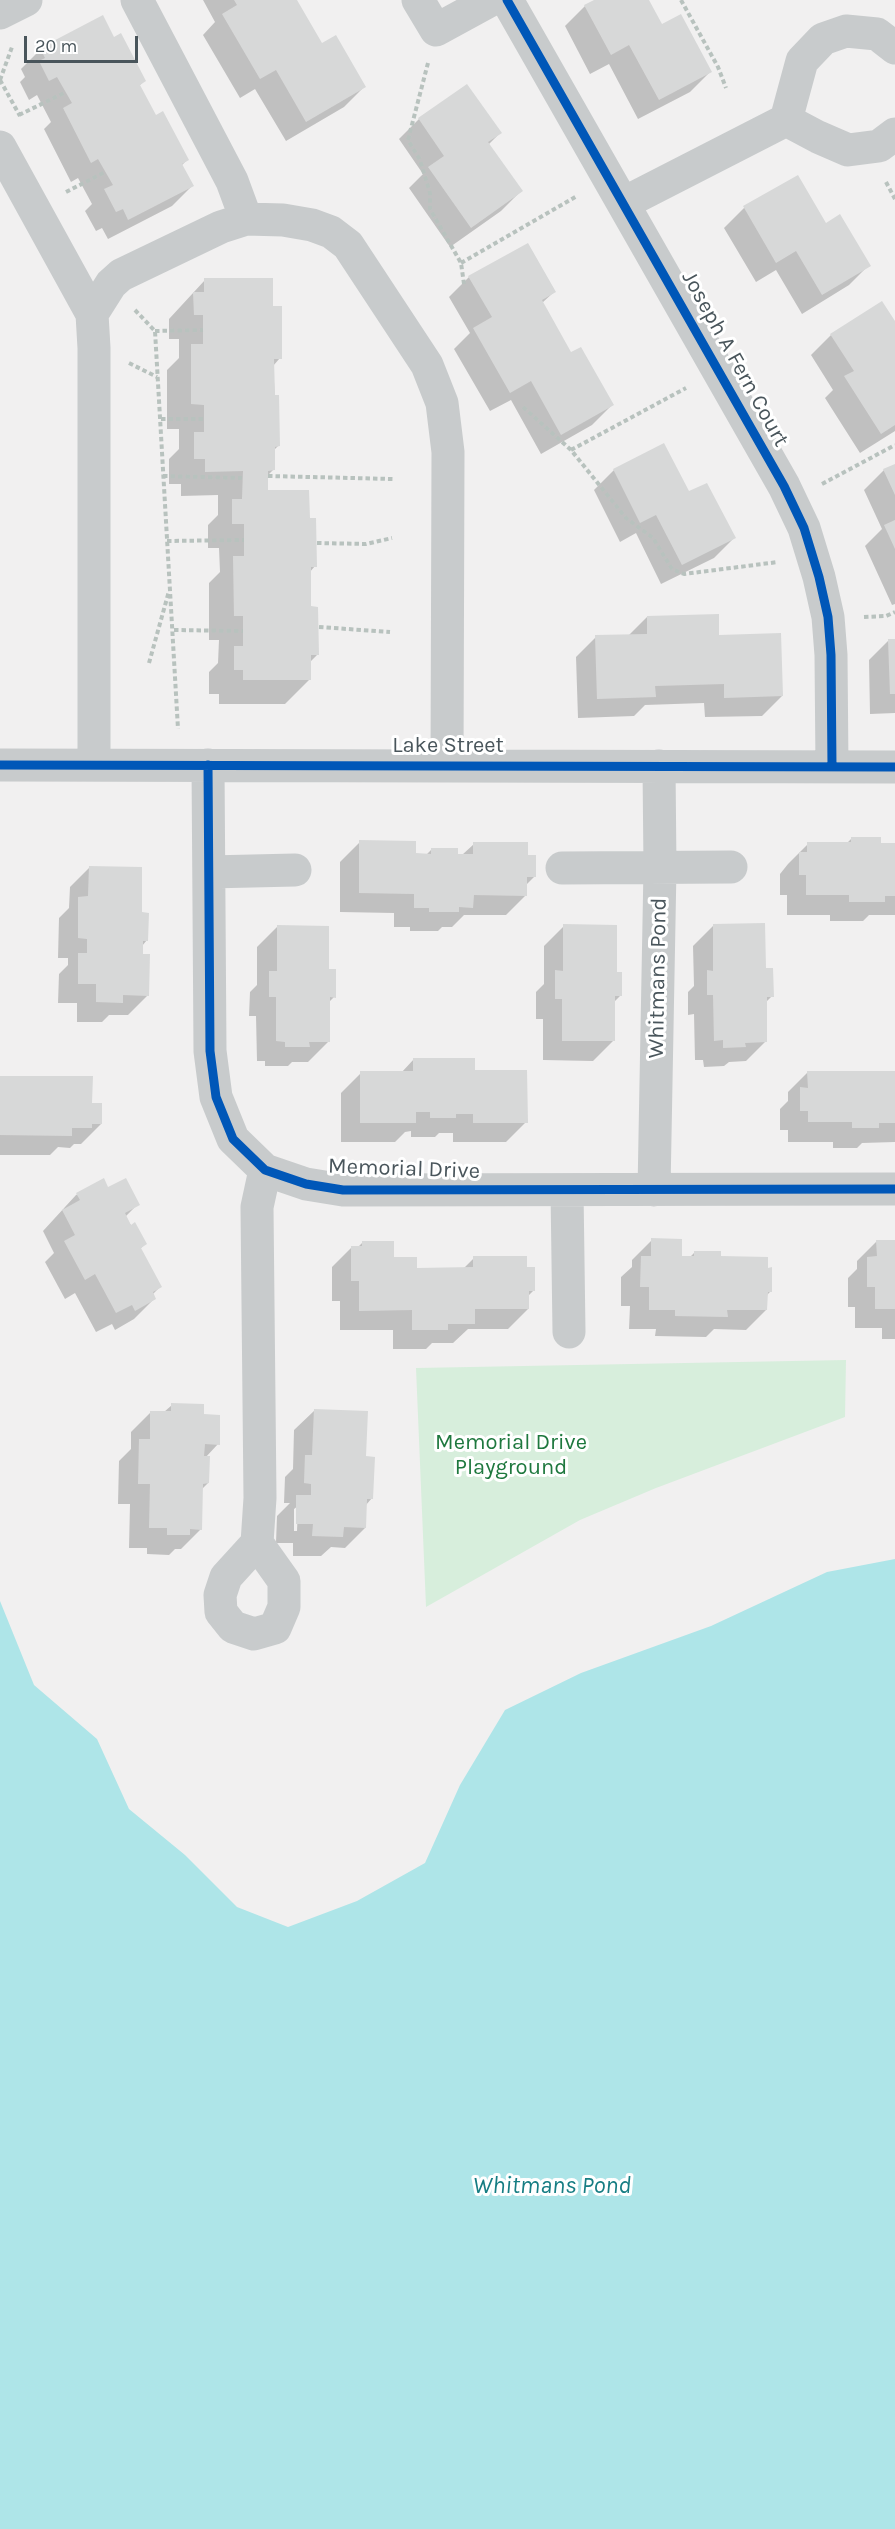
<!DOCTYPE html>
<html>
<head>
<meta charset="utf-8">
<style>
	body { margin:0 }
	#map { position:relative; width:895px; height:2529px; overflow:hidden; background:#f1f0f0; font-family:Karla,sans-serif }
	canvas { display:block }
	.scale { position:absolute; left:24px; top:36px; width:114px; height:27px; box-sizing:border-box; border:3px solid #49555b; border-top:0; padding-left:8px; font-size:18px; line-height:21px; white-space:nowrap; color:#49555b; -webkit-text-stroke:4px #fff; paint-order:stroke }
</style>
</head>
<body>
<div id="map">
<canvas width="895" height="2529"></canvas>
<div class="scale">20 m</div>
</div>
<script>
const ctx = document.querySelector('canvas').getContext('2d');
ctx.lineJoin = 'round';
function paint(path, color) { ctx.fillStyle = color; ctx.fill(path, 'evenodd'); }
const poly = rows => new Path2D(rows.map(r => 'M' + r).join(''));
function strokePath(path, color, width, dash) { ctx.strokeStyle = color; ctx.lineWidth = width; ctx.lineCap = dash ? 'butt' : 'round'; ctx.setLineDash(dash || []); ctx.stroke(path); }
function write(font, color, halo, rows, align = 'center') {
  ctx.font = font + ' Karla,sans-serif'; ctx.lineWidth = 6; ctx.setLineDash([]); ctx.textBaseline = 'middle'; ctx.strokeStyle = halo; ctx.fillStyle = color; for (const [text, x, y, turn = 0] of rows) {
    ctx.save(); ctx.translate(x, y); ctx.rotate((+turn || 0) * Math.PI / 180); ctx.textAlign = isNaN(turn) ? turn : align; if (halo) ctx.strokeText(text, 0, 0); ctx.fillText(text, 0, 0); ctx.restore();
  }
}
paint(poly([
	[846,1360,845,1417,656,1488,580,1520,426,1607,416,1368]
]), '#d7eedc');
paint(poly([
	[895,1559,895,2529,0,2529,0,1601,34,1685,97,1739,129,1809,185,1855,237,1907,288,1927,357,1901,425,1863,460,1785,505,1710,581,1673,711,1626,827,1572]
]), '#aee5e8');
paint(poly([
	[203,0,295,0,321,45,364,87,344,107,286,141,255,89,240,98,203,35,215,22],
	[597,0,647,0,661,26,710,72,690,92,638,119,609,64,590,74,565,26,585,6],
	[114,39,144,81,139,86,155,117,187,160,181,166,192,186,172,206,108,239,102,228,96,231,85,211,92,204,78,178,71,182,44,129,51,122,37,95,29,100,20,82,25,77,21,69,41,49],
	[467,86,500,133,488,145,521,191,501,211,450,247,409,188,423,174,399,139,419,119],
	[797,177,825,225,869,265,849,285,802,314,776,270,756,282,724,228,744,208],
	[469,277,554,292,542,303,571,354,612,405,592,425,541,454,511,400,490,411,454,349,470,333,449,297],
	[205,280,272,307,280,358,273,366,278,446,273,451,273,470,267,476,267,492,308,520,315,566,309,573,309,608,317,655,310,662,310,679,285,704,219,704,219,694,209,694,209,672,218,663,219,640,209,640,209,583,220,572,219,548,208,548,208,525,218,515,218,495,181,496,181,484,169,484,169,459,179,449,179,429,167,429,167,370,179,358,179,339,169,339,169,319],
	[895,324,895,431,860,453,825,398,833,390,811,355,831,335],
	[663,445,688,493,734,538,714,558,661,584,636,533,620,542,594,490,614,470],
	[895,465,895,604,892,605,865,546,882,529,864,490,884,470],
	[647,617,782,696,762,716,705,717,704,703,645,705,634,716,578,718,576,657,596,637,628,636],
	[889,640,895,640,895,713,870,714,869,660],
	[852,838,880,845,895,844,895,915,869,915,863,921,830,921,830,915,787,915,787,895,780,895,780,874,788,864,808,844,846,844],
	[360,842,414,855,426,855,431,850,462,855,474,844,526,856,534,877,526,885,526,895,506,915,464,915,452,927,442,927,438,931,410,931,410,927,394,927,394,913,340,912,340,862],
	[90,867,140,914,147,940,142,946,148,995,128,1015,109,1015,102,1022,77,1022,77,1003,58,1003,59,974,68,965,68,958,58,958,59,918,69,908,70,887],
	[564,926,615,973,620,996,614,1002,613,1041,593,1061,543,1060,543,1019,536,1019,536,992,544,984,544,946],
	[713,926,764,970,772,996,765,1003,766,1041,746,1061,729,1062,724,1066,704,1067,703,1060,695,1060,694,1014,688,1015,688,992,694,986,693,946],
	[277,927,334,997,328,1003,328,1042,308,1062,292,1062,288,1066,265,1066,265,1061,257,1061,256,1016,249,1016,250,992,257,985,257,947],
	[414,1059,473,1071,526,1122,506,1142,453,1142,453,1133,439,1133,435,1137,411,1137,411,1131,405,1132,395,1142,341,1142,341,1093,361,1073,401,1073],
	[808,1072,895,1072,895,1142,862,1143,857,1148,833,1148,833,1142,788,1142,788,1130,780,1130,780,1109,788,1101,788,1092],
	[0,1077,91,1105,101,1124,81,1144,74,1144,70,1148,58,1147,50,1155,0,1155],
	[103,1180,108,1189,138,1204,125,1217,145,1244,140,1249,160,1287,152,1295,154,1299,134,1319,115,1330,112,1324,96,1332,75,1293,65,1299,45,1262,54,1253,43,1231,76,1195],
	[652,1240,681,1257,689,1258,694,1253,719,1258,770,1292,766,1296,766,1310,746,1330,714,1329,706,1337,655,1336,656,1329,629,1329,630,1306,621,1306,621,1277,632,1267,632,1260],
	[877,1241,895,1241,895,1339,882,1339,882,1328,855,1328,855,1307,848,1307,848,1278,857,1269,857,1261],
	[363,1242,416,1269,463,1269,474,1258,526,1268,534,1290,528,1296,528,1309,508,1329,468,1329,453,1343,432,1343,426,1349,393,1349,393,1330,340,1330,340,1301,332,1301,332,1267,352,1247,358,1247],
	[172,1405,203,1416,218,1444,205,1458,208,1483,202,1489,201,1529,181,1549,175,1549,169,1555,147,1554,147,1548,129,1548,130,1504,118,1504,119,1461,131,1449,131,1432,151,1412,164,1412],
	[315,1410,365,1458,372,1498,366,1505,365,1528,345,1548,331,1547,321,1556,293,1556,293,1543,276,1543,277,1516,290,1503,284,1503,285,1477,293,1469,294,1430],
	[298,1506,297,1531,294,1531,294,1509]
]), '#0003');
paint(poly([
	[234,0,297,0,322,43,336,35,366,87,306,122,276,70,260,79,222,14,237,5],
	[594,0,649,0,662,24,681,14,712,72,659,100,629,45,611,55,584,5],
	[103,15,114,37,121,33,146,81,140,85,156,115,163,111,189,160,182,164,194,186,128,220,123,209,116,212,104,189,113,185,98,159,91,163,63,108,72,103,57,77,49,81,39,61,45,58,40,48],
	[467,84,502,133,488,142,523,191,471,228,428,167,444,156,418,118],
	[798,175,826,223,840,214,871,266,822,295,796,251,776,263,743,206],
	[528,243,556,292,542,300,571,352,581,347,614,405,561,435,531,381,510,393,473,328,492,317,468,276],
	[204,278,273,278,273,306,282,306,282,359,274,359,275,395,279,395,280,446,275,447,275,470,268,471,268,490,309,490,310,518,316,518,317,567,311,567,311,606,318,607,319,655,311,655,311,680,243,680,243,670,234,670,234,646,243,646,243,616,234,616,233,556,244,556,244,524,232,524,232,499,242,499,243,471,205,472,205,459,194,459,194,432,204,432,204,405,191,404,191,344,203,344,203,315,194,315,193,292,204,292],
	[882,301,895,321,895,425,881,434,844,376,854,371,830,334],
	[664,443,689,491,707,483,736,538,682,565,656,515,640,523,613,469],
	[895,464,895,495,883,469],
	[895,520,895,549,884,525],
	[719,614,719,635,781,633,783,696,724,698,724,684,655,686,656,697,597,699,595,635,647,634,647,616],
	[888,639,895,639,895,694,890,694],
	[851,837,881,837,881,843,895,843,895,896,885,896,885,902,849,902,849,895,806,895,806,875,799,875,799,852,807,852,807,842,851,842],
	[359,840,416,841,416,853,431,854,431,848,458,848,458,854,473,854,473,842,528,842,528,855,536,855,536,877,527,877,527,896,474,895,473,908,459,907,459,912,429,912,429,908,414,908,414,894,359,893],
	[89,866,142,867,142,912,149,913,148,941,143,941,143,954,150,954,149,996,123,995,123,1003,96,1002,96,984,78,984,78,953,87,953,87,939,78,938,78,897,88,896],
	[765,923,766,968,773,968,774,997,767,997,767,1042,745,1043,746,1047,723,1048,723,1040,714,1041,713,995,707,995,707,970,713,971,713,924],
	[563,924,617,925,617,972,622,972,622,996,615,996,615,1041,562,1041,562,999,555,999,555,970,563,971],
	[277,925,329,926,329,969,336,969,336,998,330,997,330,1042,309,1042,310,1047,285,1047,285,1042,276,1041,276,997,269,997,269,971,277,971],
	[413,1058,475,1058,475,1070,527,1070,528,1123,473,1123,473,1114,456,1114,456,1118,430,1118,430,1112,416,1112,416,1123,360,1123,360,1071,413,1071],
	[807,1071,895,1071,895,1123,879,1123,879,1128,852,1128,852,1122,808,1122,808,1111,800,1111,800,1087,808,1088],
	[0,1076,93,1076,92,1103,102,1103,102,1124,92,1124,92,1128,72,1128,72,1136,0,1135],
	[104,1178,108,1187,126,1178,140,1205,125,1213,131,1225,135,1222,147,1244,141,1248,162,1287,153,1292,156,1299,135,1311,132,1305,116,1313,95,1274,85,1280,64,1241,75,1235,62,1210,80,1200,76,1193],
	[651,1238,682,1239,682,1256,694,1256,694,1251,721,1251,721,1256,768,1257,768,1268,772,1267,772,1292,768,1292,767,1310,727,1310,728,1317,675,1316,675,1310,649,1310,649,1287,640,1287,641,1256,651,1256],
	[876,1240,895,1240,895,1309,875,1309,875,1287,867,1287,867,1257,877,1256],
	[362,1241,394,1241,394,1257,417,1257,417,1268,473,1267,473,1256,527,1256,527,1267,535,1267,535,1291,529,1291,529,1309,475,1309,475,1324,448,1324,448,1330,412,1330,412,1310,359,1311,359,1281,351,1281,351,1246,362,1246],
	[171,1403,204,1404,204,1414,220,1415,220,1445,205,1444,204,1456,210,1456,209,1483,203,1484,202,1530,190,1529,190,1535,167,1535,167,1528,149,1528,150,1484,138,1484,139,1439,150,1439,150,1411,171,1411],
	[314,1409,368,1411,366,1456,375,1457,373,1499,367,1499,366,1528,344,1527,343,1537,312,1536,313,1524,296,1524,296,1495,311,1495,311,1484,304,1483,305,1455,312,1455]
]), '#d7d8d8');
strokePath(poly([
	[681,0,718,67,726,88],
	[428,63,408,140,420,160,430,193,430,209,461,263,464,284],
	[0,80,20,116],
	[0,80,12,47],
	[19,115,66,92],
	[886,182,895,199],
	[66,192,105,172],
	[461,263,577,196],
	[135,310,155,331,178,729],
	[155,331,203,330],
	[129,363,157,377],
	[523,407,571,450,626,518,653,538,672,569,684,574,778,562],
	[161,419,203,419],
	[571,450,686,388],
	[163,476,242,478],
	[268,476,393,479],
	[822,484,895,445],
	[167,541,244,540],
	[317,543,366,544,392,538],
	[864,617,886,616,895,612],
	[319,627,390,632],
	[174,630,243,631],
	[149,663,169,591]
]), '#b8c2be', 4, [4.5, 3]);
strokePath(poly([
	[137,0,232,181,246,219],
	[418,0,436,30,491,0],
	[507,0,784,486,804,528,819,577,828,617,831,655,832,767],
	[0,13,26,0],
	[786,120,818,137,848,150,879,146,895,134],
	[0,147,92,314,111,284,121,275,221,227,246,219,283,220,312,225,331,232,348,245,427,365,442,403,448,452,447,766],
	[624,203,786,120,802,61,823,39,846,31,877,34,895,48],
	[92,314,94,348,94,765],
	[0,765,895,767],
	[208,765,210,1051,216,1097,233,1139,265,1170,306,1184,343,1190,895,1189],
	[562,868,731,867],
	[209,872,295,870],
	[567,1190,569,1332],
	[654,1190,660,868,659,766],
	[257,1543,226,1577,220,1595,221,1612,233,1627,254,1634,275,1628,284,1607,284,1581,257,1543,260,1498,257,1207,265,1170]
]), '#c8cbcc', 33);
strokePath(poly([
	[507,0,784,486,804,528,819,577,828,617,831,655,832,767],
	[0,765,895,767],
	[208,765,210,1051,216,1097,233,1139,265,1170,306,1184,343,1190,895,1189]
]), '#0057b8', 9);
write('22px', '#49555b', '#fff', [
	["Joseph A Fern Court",735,359,61],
	["Lake Street",448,746],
	["Whitmans Pond",658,978,-89],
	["Memorial Drive",404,1169,2]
]);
write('22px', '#1e783e', '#fff', [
	["Memorial Drive",511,1443],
	["Playground",511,1468]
]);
write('italic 24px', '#167d83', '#fff', [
	["Whitmans Pond",552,2186]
]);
</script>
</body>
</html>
